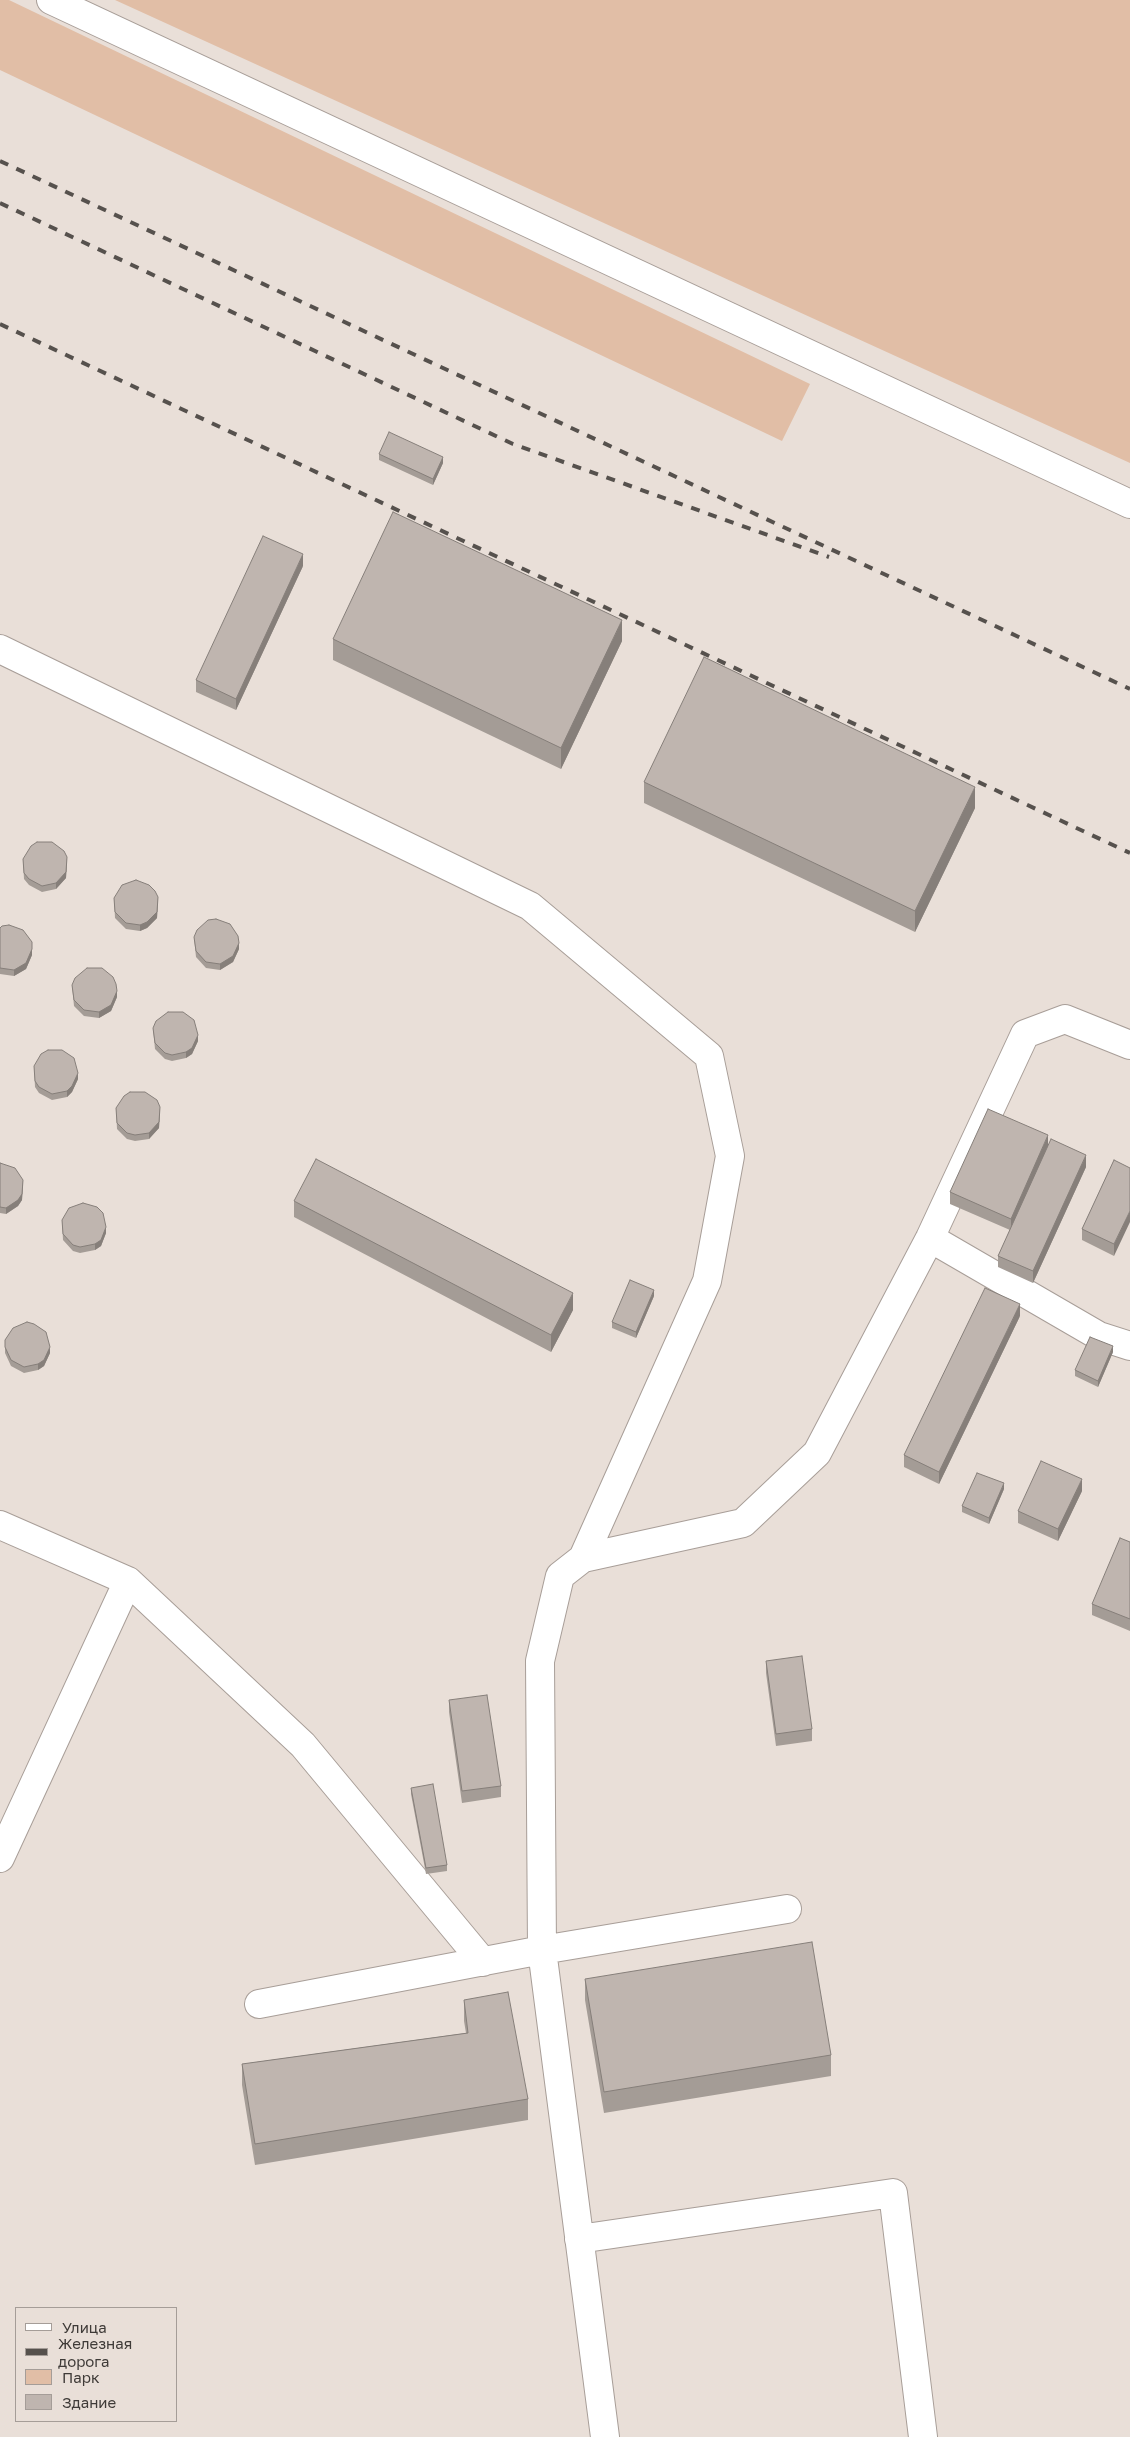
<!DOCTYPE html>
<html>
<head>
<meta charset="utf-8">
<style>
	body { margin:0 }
	#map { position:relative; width:1130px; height:2437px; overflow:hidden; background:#e9dfd8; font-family:"Golos Text",sans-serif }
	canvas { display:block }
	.legend { position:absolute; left:15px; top:2307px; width:162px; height:115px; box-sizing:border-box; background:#e9dfd8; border:1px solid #a59d98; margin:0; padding:6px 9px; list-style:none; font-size:15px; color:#3f3b38 }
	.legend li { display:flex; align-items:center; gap:10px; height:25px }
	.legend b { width:25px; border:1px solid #a59d98 }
</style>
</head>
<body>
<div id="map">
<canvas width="1130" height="2437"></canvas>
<ul class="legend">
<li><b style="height:6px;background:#fff"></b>Улица</li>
<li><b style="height:6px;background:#56514d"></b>Железная дорога</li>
<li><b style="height:14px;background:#e1bea6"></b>Парк</li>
<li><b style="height:14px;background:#bfb5af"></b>Здание</li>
</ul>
</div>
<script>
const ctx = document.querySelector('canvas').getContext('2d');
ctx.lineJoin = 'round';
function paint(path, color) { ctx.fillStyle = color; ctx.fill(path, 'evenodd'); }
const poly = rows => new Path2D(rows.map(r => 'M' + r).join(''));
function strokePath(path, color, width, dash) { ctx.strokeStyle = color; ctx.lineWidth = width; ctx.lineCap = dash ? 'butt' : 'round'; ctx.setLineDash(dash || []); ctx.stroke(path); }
paint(poly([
	[0,0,9,0,810,384,782,441,0,70],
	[115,0,1130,0,1130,463]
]), '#e1bea6');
const minor = poly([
	[51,0,1130,504],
	[0,649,530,906,709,1056,730,1156,707,1281,583,1558],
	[930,1238,1099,1336,1130,1346],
	[0,1525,128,1581],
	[0,1858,128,1581,303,1745,483,1962],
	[787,1909,542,1950,540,1661,560,1576,583,1558,743,1523,817,1453,930,1238,1025,1034,1065,1019,1130,1045],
	[259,2004,542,1950,605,2437],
	[579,2239,893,2193,923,2437]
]);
strokePath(minor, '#a89e98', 30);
strokePath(minor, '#fff', 28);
strokePath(poly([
	[0,161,1130,689],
	[0,203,513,444,829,557],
	[0,324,1130,853]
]), '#56514d', 4, [9, 9]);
paint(poly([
	[379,454,443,463,433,485,379,460],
	[303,566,236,710,196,692,196,680],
	[333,639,622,641,561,769,333,660],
	[644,782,975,808,915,932,644,803],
	[23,859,67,863,66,878,56,889,42,892,29,885,24,879],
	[114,898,158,903,157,918,147,928,140,931,126,929,115,918],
	[0,928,32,955,26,969,14,976,0,974],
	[194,937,239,949,233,962,220,970,206,968,196,957],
	[72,985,117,997,111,1011,99,1018,84,1016,74,1006],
	[153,1028,198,1041,192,1054,186,1058,172,1061,165,1059,155,1049],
	[34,1066,78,1079,72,1092,67,1097,52,1100,39,1093,35,1087],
	[116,1108,160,1113,159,1128,149,1139,135,1141,127,1139,117,1129],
	[1048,1146,1086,1167,1033,1283,998,1267,998,1256,1010,1230,950,1204,950,1192],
	[1114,1160,1114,1256,1082,1240,1082,1229],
	[0,1163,23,1186,22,1200,18,1206,6,1214,0,1213],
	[294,1201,573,1310,551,1352,294,1217],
	[62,1220,106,1233,101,1246,95,1250,80,1253,73,1251,63,1240],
	[654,1296,636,1338,612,1328,612,1322],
	[1020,1316,939,1484,904,1467,904,1455],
	[5,1347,50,1353,44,1366,38,1370,24,1373,11,1366,5,1353],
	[1113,1352,1098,1387,1075,1376,1075,1370],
	[1004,1489,989,1524,962,1512,962,1506],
	[1082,1491,1058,1541,1018,1523,1018,1511],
	[1130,1542,1130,1631,1092,1615,1092,1604],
	[766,1661,812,1729,812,1741,776,1746,766,1673],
	[449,1700,501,1786,501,1797,462,1803,449,1712],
	[411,1788,447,1865,447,1871,426,1874,411,1794],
	[585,1979,831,2055,831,2076,604,2113,585,2000],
	[464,2000,528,2099,528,2120,255,2165,242,2085,242,2064,466,2033,464,2021]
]), '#a49c96');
paint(poly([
	[443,457,443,463,433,485,433,479],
	[303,554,303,566,236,710,236,699],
	[622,620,622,641,561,769,561,748],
	[975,787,975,808,915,932,915,911],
	[67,857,66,878,56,889,56,883],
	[158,897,157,918,147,928,140,931,140,925],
	[239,943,239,949,233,962,220,970,220,964],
	[32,949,32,955,26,969,14,976,14,970],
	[117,991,117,997,111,1011,99,1018,99,1012],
	[198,1035,198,1041,192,1054,186,1058,186,1052],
	[78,1073,78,1079,72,1092,67,1097,67,1091],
	[160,1107,159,1128,149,1139,149,1133],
	[1048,1135,1048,1147,1011,1231,1011,1219],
	[1086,1155,1086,1167,1033,1283,1033,1271],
	[23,1180,22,1200,18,1206,6,1214,6,1208],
	[1130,1211,1130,1222,1114,1256,1114,1244],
	[106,1227,106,1233,101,1246,95,1250,95,1244],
	[654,1290,654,1296,636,1338,636,1332],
	[573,1293,573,1310,551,1352,551,1335],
	[1020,1304,1020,1316,939,1484,939,1472],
	[1113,1346,1113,1352,1098,1387,1098,1381],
	[50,1347,50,1353,44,1366,38,1370,38,1364],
	[1082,1479,1082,1491,1058,1541,1058,1529],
	[1004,1483,1004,1489,989,1524,989,1518]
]), '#867f7a');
const building = poly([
	[389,432,443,457,433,479,379,454,389,432],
	[393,512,622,620,561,748,333,639,393,512],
	[263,536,303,554,236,699,196,680,263,536],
	[704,657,975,787,915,911,644,782,704,657],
	[37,842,52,842,64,851,67,857,66,872,56,883,42,886,29,879,24,873,23,859,31,846,37,842],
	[136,880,149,885,155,891,158,897,157,912,147,922,140,925,126,923,115,912,114,898,122,885,136,880],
	[216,919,230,924,238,936,239,943,233,956,220,964,206,962,196,951,194,937,197,930,208,920,216,919],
	[9,925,23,930,32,942,32,949,26,963,14,970,0,968,0,928,2,926,9,925],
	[87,968,102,968,113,977,116,984,117,991,111,1005,99,1012,84,1010,74,1000,72,985,75,978,87,968],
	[168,1012,183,1012,194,1020,198,1035,192,1048,186,1052,172,1055,165,1053,155,1043,153,1028,156,1021,168,1012],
	[48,1050,62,1050,74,1058,78,1073,72,1086,67,1091,52,1094,39,1087,35,1081,34,1066,41,1054,48,1050],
	[130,1092,145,1092,157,1100,160,1107,159,1122,149,1133,135,1135,127,1133,117,1123,116,1108,124,1096,130,1092],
	[988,1109,1048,1135,1011,1219,950,1192,988,1109],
	[1051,1139,1086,1155,1033,1271,998,1256,1051,1139],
	[316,1159,573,1293,551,1335,294,1201,316,1159],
	[1114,1160,1130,1168,1130,1211,1114,1244,1082,1229,1114,1160],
	[0,1163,15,1168,23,1180,22,1194,18,1200,6,1208,0,1207,0,1163],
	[83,1203,97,1207,103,1213,106,1227,101,1240,95,1244,80,1247,73,1245,63,1234,62,1220,69,1208,83,1203],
	[630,1280,654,1290,636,1332,612,1322,630,1280],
	[985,1288,1020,1304,939,1472,904,1455,985,1288],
	[27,1322,34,1324,46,1332,50,1347,44,1360,38,1364,24,1367,11,1360,5,1347,5,1340,13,1328,27,1322],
	[1090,1337,1113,1346,1098,1381,1075,1370,1090,1337],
	[1041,1461,1082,1479,1058,1529,1018,1511,1041,1461],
	[977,1473,1004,1483,989,1518,962,1506,977,1473],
	[1120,1538,1130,1542,1130,1619,1092,1604,1120,1538],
	[802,1656,812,1729,776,1734,766,1661,802,1656],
	[487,1695,501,1786,462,1791,449,1700,487,1695],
	[433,1784,447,1865,426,1868,411,1788,433,1784],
	[812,1942,831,2055,604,2092,585,1979,812,1942],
	[508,1992,528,2099,255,2144,242,2064,468,2033,464,2000,508,1992]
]);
paint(building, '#bfb5af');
strokePath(building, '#867f7a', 1);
</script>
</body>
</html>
